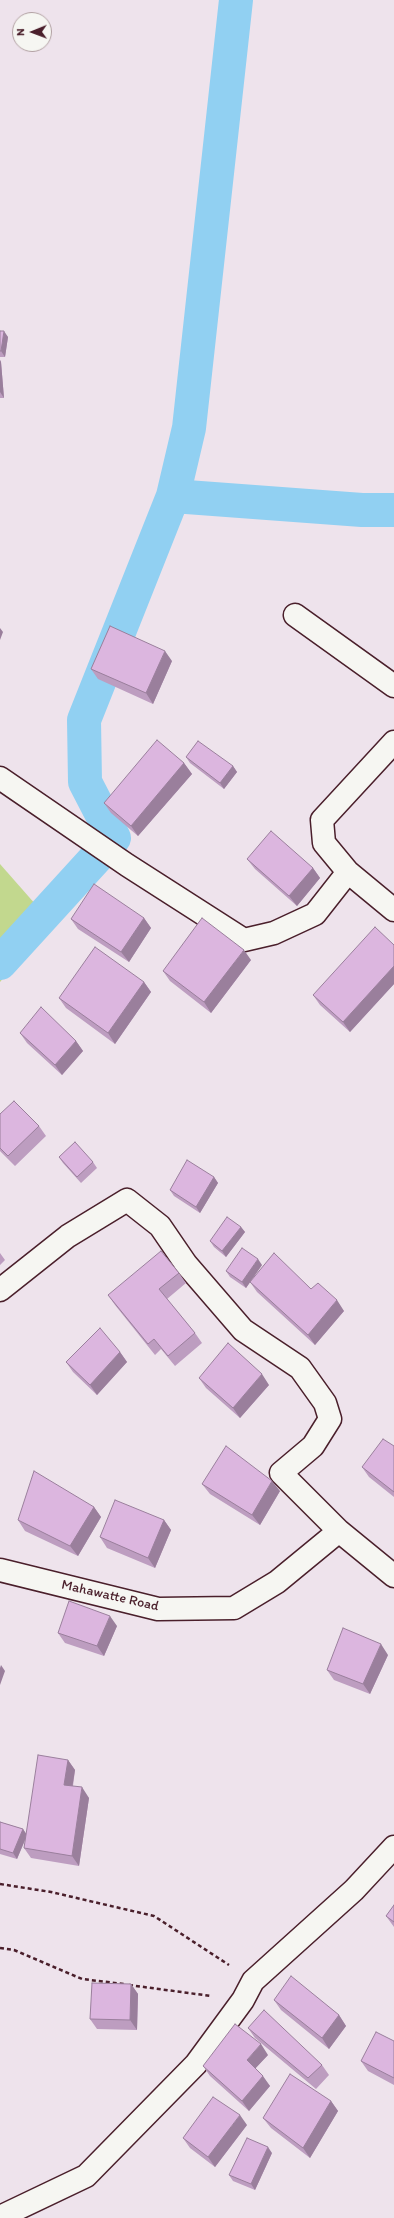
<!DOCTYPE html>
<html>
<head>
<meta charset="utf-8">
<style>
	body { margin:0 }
	#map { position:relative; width:394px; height:2218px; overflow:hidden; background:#eee3ec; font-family:Itim,sans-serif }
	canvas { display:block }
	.north { position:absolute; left:12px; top:12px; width:40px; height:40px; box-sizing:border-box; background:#f6f6f2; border:1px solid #b1a0a2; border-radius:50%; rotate:269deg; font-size:11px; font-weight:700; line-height:16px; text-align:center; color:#4a1f2b }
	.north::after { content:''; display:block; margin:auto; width:14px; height:18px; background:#4a1f2b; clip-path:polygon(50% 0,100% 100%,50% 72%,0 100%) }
</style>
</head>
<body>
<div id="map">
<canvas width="394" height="2218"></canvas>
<div class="north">N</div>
</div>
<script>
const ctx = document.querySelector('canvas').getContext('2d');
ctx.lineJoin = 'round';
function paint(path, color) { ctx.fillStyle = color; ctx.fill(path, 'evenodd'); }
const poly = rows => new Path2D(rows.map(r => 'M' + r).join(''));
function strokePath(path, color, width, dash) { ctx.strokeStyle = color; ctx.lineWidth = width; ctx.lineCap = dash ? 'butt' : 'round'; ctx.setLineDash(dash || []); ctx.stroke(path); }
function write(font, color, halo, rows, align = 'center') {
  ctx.font = font + ' Itim,sans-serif'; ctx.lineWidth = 3; ctx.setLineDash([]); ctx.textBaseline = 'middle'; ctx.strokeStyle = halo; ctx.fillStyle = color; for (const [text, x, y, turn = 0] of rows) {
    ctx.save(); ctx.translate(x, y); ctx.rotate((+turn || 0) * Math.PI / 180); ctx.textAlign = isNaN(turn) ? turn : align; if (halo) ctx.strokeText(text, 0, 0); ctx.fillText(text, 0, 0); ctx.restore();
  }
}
paint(poly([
	[0,864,51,922,0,982]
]), '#c2d88e');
strokePath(poly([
	[173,496,362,510,394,510],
	[0,963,114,838,85,782,84,720,173,496,189,428,236,0]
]), '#91d0f2', 34);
const street = poly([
	[295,615,394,686],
	[0,778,127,865,244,940,274,933,315,914,348,872,394,910],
	[348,872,324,843,322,820,394,742],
	[0,1290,68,1236,127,1200,160,1226,186,1264,243,1330,300,1368,325,1403,330,1419,313,1446,281,1473,339,1531],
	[0,1570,158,1609,234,1608,277,1582,339,1531,394,1576],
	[0,2217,86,2176,196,2064,243,2000,253,1981,354,1890,394,1847]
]);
strokePath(street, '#4a1f2b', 25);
strokePath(poly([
	[0,1884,51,1892,154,1916,229,1965],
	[0,1948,14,1950,82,1979,124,1984],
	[129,1985,211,1996]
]), '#4a1f2b', 2.5, [4, 3]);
strokePath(street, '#f6f6f2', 22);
paint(poly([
	[0,331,8,337,5,357,0,357],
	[0,360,1,362,4,398,0,398],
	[172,661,153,704,98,679,91,669],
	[186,757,233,766,237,772,224,789,190,763],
	[184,763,192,774,138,836,111,813,104,803],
	[247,859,313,868,320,878,297,906,255,869],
	[144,918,151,928,129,962,78,929,71,919],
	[394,945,394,984,350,1032,320,1005,313,995],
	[251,960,211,1013,170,981,163,971],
	[144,982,151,992,115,1044,66,1008,59,998],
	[20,1033,76,1041,83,1051,62,1075,27,1043],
	[0,1114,39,1126,46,1136,15,1166,0,1151],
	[59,1157,93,1162,97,1168,81,1183,63,1163],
	[214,1177,218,1183,200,1213,174,1196,170,1190],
	[241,1227,245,1232,226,1257,214,1247,210,1241],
	[0,1253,5,1260,0,1265],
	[262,1265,246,1288,230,1277,226,1271],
	[179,1273,186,1283,167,1299,195,1333,202,1343,175,1366,161,1349,155,1355,115,1305,108,1295],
	[250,1282,311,1289,344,1311,315,1345,257,1292],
	[120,1352,127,1362,97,1395,73,1372,66,1362],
	[199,1378,269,1385,240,1418,206,1388],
	[394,1446,394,1497,369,1477,362,1467],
	[202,1484,280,1491,260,1525,210,1494],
	[94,1507,101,1517,78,1556,25,1531,18,1520],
	[164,1520,171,1530,155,1568,107,1548,100,1537],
	[117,1626,104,1656,65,1643,58,1633],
	[388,1655,370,1694,334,1680,327,1670],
	[68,1760,75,1770,73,1786,89,1798,79,1866,31,1858,24,1848,26,1838,17,1859,0,1854,0,1822,23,1829,26,1834],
	[394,1905,394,1927,386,1916],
	[131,1984,138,1994,137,2030,97,2029,90,2019],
	[274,2000,339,2015,346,2026,329,2049,281,2010],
	[248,2028,322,2065,329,2075,316,2089,255,2038],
	[394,2041,394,2085,368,2071,361,2061],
	[268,2055,255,2068,270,2086,249,2111,210,2076,203,2066],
	[331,2101,338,2111,310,2158,271,2128,263,2118],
	[247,2125,215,2167,190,2148,183,2138],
	[272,2153,255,2190,233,2181,229,2175]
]), '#bd9dc0');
paint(poly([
	[4,331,8,337,5,357,1,351],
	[0,360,1,362,4,398,0,392],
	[0,628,3,632,0,640],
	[165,651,172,661,153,704,146,693],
	[184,763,192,774,138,836,131,826],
	[233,766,237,772,224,789,220,783],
	[313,868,320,878,297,906,289,896],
	[144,918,151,928,129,962,121,952],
	[244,950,251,960,211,1013,204,1002],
	[394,966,394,984,350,1032,343,1022],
	[144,982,151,992,115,1044,108,1033],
	[76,1041,83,1051,62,1075,55,1065],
	[214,1177,218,1183,200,1213,196,1207],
	[241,1227,245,1232,226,1257,222,1251],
	[258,1259,262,1265,246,1288,242,1282],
	[337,1300,344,1311,315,1345,308,1335],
	[120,1352,127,1362,97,1395,90,1385],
	[262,1374,269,1385,240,1418,233,1408],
	[272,1481,280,1491,260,1525,252,1515],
	[94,1507,101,1517,78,1556,70,1546],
	[164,1520,171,1530,155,1568,148,1558],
	[110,1616,117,1626,104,1656,97,1646],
	[381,1644,388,1655,370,1694,363,1684],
	[1,1665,5,1671,0,1685,0,1668],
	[68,1760,75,1770,71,1795,64,1785],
	[82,1787,89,1798,79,1866,72,1856],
	[23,1829,27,1835,17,1859,13,1853],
	[131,1984,138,1994,137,2030,130,2020],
	[339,2015,346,2026,329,2049,322,2038],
	[261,2044,268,2055,254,2070,247,2060],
	[263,2076,270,2086,249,2111,242,2101],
	[331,2101,338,2111,310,2158,303,2148],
	[240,2115,247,2125,215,2167,208,2157],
	[268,2147,272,2153,255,2190,251,2184]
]), '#9a7f9c');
const building = poly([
	[0,331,4,331,1,351,0,351,0,331],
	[110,626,165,651,146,693,91,669,110,626],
	[157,740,184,763,131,826,104,803,157,740],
	[198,741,233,766,220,783,186,757,198,741],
	[271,831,313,868,289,896,247,859,271,831],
	[94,884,144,918,121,952,71,919,94,884],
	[202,918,244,950,204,1002,163,971,202,918],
	[375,927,394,945,394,966,343,1022,313,995,375,927],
	[95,947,144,982,108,1033,59,998,95,947],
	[41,1007,76,1041,55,1065,20,1033,41,1007],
	[14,1101,39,1126,8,1156,0,1148,0,1114,14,1101],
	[75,1142,93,1162,77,1177,59,1157,75,1142],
	[187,1160,214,1177,196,1207,170,1190,187,1160],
	[227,1217,241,1227,222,1251,210,1241,227,1217],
	[242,1248,258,1259,242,1282,226,1271,242,1248],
	[161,1251,179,1273,159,1289,195,1333,168,1356,154,1339,148,1344,108,1295,161,1251],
	[274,1253,311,1289,318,1283,337,1300,308,1335,250,1282,274,1253],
	[100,1328,120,1352,90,1385,66,1362,100,1328],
	[228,1343,262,1374,233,1408,199,1378,228,1343],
	[383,1439,394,1446,394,1492,362,1467,383,1439],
	[226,1446,272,1481,252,1515,202,1484,226,1446],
	[34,1471,94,1507,70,1546,18,1520,34,1471],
	[115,1500,164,1520,148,1558,100,1537,115,1500],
	[69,1601,110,1616,97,1646,58,1633,69,1601],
	[343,1628,381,1644,363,1684,327,1670,343,1628],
	[38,1755,68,1760,64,1785,82,1787,72,1856,24,1848,38,1755],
	[0,1822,23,1829,13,1853,0,1849,0,1822],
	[394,1905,394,1922,386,1916,394,1905],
	[291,1976,339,2015,322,2038,274,2000,291,1976],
	[92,1983,131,1984,130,2020,90,2019,92,1983],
	[264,2010,322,2065,308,2078,248,2028,264,2010],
	[235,2024,261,2044,247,2060,263,2076,242,2101,203,2066,235,2024],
	[376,2032,394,2041,394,2078,361,2061,376,2032],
	[290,2074,331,2101,303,2148,263,2118,290,2074],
	[213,2097,240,2115,208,2157,183,2138,213,2097],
	[247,2138,268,2147,251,2184,229,2175,247,2138]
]);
paint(building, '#dcb6df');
strokePath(building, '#9a7f9c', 1);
write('14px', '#4a1f2b', '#f6f6f2', [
	["Mahawatte Road",110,1596,13]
]);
</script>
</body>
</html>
